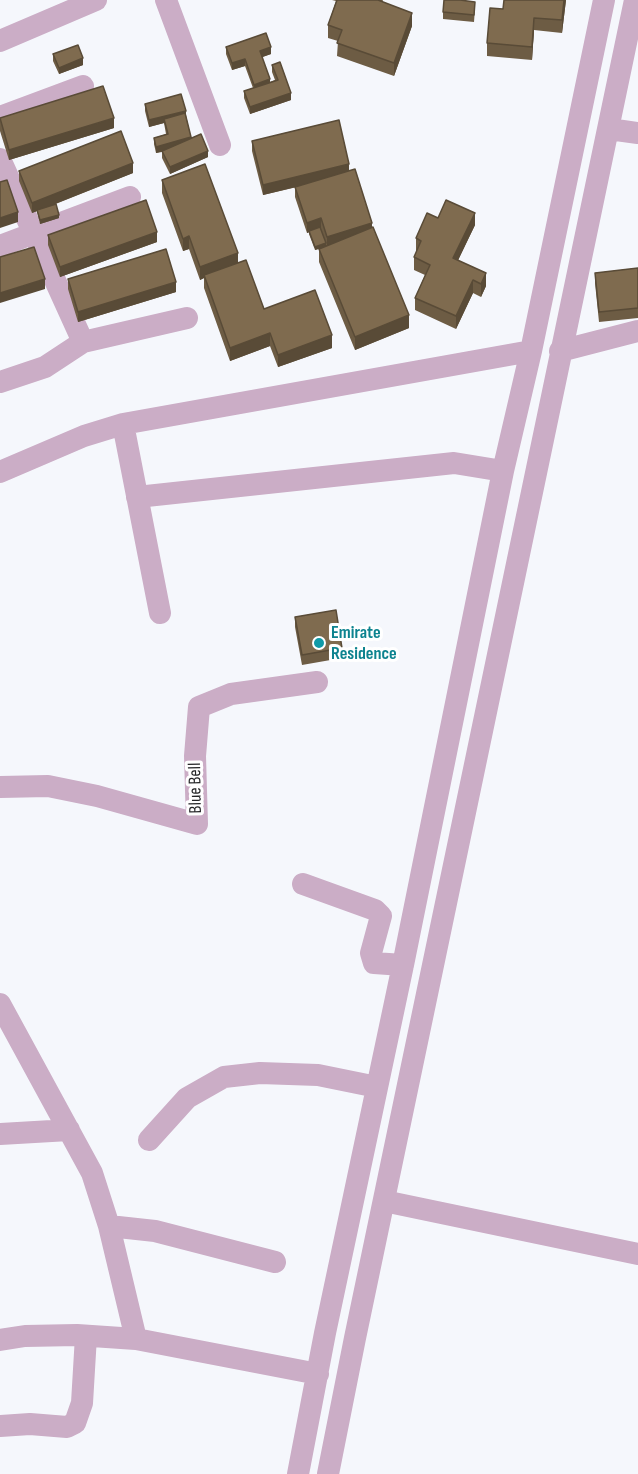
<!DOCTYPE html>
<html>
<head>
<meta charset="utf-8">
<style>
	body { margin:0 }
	canvas { display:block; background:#f5f7fc }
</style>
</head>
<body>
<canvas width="638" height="1474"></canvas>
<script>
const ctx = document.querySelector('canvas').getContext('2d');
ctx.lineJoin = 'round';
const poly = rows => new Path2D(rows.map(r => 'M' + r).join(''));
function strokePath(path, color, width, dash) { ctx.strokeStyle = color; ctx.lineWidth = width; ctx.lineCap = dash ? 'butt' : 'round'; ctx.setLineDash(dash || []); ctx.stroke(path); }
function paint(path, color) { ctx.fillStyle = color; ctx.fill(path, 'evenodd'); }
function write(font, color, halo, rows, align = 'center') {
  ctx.font = font + ' "Sofia Sans Condensed",sans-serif'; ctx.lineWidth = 6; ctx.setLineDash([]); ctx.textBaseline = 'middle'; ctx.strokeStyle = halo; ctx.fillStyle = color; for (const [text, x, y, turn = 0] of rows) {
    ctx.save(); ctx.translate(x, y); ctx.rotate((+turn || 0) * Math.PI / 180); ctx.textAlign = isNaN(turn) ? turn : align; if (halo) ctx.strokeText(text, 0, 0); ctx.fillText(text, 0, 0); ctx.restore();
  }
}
strokePath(poly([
	[166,0,220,145],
	[0,41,96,0],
	[0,117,83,86],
	[609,129,638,133],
	[0,159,83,342,187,318],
	[0,246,130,197],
	[560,351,638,331],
	[0,382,45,367,83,342],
	[123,424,160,613],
	[0,472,84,436,123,424,531,351],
	[137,497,454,463,503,471],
	[0,787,48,786,97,796,197,824,195,756,199,707,231,694,317,682],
	[303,884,375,910,381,916,371,953,374,963,403,965],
	[0,1004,92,1173,109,1226,136,1339],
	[0,1134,69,1130],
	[149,1140,187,1098,224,1077,260,1073,318,1075,377,1087],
	[384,1201,638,1254],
	[109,1226,155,1231,275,1262],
	[0,1340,25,1336,77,1335,136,1339,318,1374],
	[0,1426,30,1424,67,1427,75,1423,82,1403,86,1336],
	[298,1474,325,1333,403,965,503,471,531,351,604,0],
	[328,1474,355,1338,635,0]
]), '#cbadc6', 22);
paint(poly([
	[332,0,383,0,382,2,412,26,394,76,337,56,338,41,328,38,328,25,336,1],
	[566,0,562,33,534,30,532,60,487,56,487,43,503,9],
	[475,8,474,22,443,19,443,12],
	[226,47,271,54,262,57,270,82,275,80,272,72,272,65,291,100,250,114,244,98,244,91,253,88,245,66,232,70,226,54],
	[53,54,83,65,59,74,53,61],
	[145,104,186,115,191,138,208,157,170,174,162,158,162,152,156,153,154,144,154,138,166,134,164,123,149,127,145,111],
	[0,118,114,128,9,160,0,131],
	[252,141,349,171,372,227,409,328,355,350,319,262,319,249,315,250,309,234,309,232,307,233,295,197,295,187,297,187,263,195,252,151],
	[19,171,133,173,48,207,59,218,40,224,37,211,32,213,19,181],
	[162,180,238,263,264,309,332,348,278,367,270,346,230,361,204,288,204,278,200,280,189,249,183,251,162,193],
	[438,218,475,225,458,260,486,286,481,297,473,293,456,329,415,310,415,298,425,275,414,270,414,257,417,252,416,251,416,238],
	[48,235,157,242,60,277,48,245],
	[638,268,638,318,599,322,595,283,595,273],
	[68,279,176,292,78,322,68,289],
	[295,617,342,648,342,658,302,665,295,627]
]), '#6d5c44');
paint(poly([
	[564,0,566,0,562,33,562,20],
	[412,13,412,26,394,76,394,63],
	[534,18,534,30,532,60,532,47],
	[271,47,271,54,260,58,260,51],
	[83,58,83,65,59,74,59,68],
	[245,59,245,66,232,70,232,63],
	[270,79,270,86,254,92,254,85],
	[291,93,291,100,250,114,250,107],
	[186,111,186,118,164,119,164,123,149,127,149,120],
	[114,118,114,128,9,160,9,150],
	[191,137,191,144,156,153,156,147],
	[208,151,208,157,170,174,170,167],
	[133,163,133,173,32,213,32,203],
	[349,164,349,174,263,195,263,185],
	[18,212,18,222,0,228,0,218],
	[475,213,475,225,453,271,453,258],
	[59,215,59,218,40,224,40,220],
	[321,218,321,228,307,233,307,223],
	[372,223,372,233,327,247,327,237],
	[157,232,157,242,60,277,60,267],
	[189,236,189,249,183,251,183,239],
	[326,243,326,246,315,250,315,247],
	[238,253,238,266,204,275,204,278,200,280,200,267],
	[486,273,486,286,481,297,481,284],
	[45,279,45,289,0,303,0,293],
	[473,280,473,293,456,329,456,316],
	[176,282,176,292,78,322,78,312],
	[409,315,409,328,355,350,355,337],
	[270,333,270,346,230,361,230,348],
	[332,335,332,348,278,367,278,355]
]), '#594b37');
const building = poly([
	[337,0,378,0,412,13,394,63,337,43,342,30,328,25,337,0],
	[444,0,460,0,475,2,474,15,443,12,444,0],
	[504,0,564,0,562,20,534,18,532,47,487,43,490,8,503,9,504,0],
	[266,33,271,47,260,51,270,79,254,85,245,59,232,63,226,47,266,33],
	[78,45,83,58,59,68,53,54,78,45],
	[280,62,291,93,250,107,244,91,278,80,272,65,280,62],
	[103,86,114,118,9,150,0,118,103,86],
	[181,94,186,111,149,120,145,104,181,94],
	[185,113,191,137,156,147,154,138,168,134,164,119,185,113],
	[339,120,349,164,263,185,252,141,339,120],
	[121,131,133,163,32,203,19,171,121,131],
	[201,134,208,151,170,167,162,151,201,134],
	[205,164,238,253,200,267,189,236,183,239,162,180,205,164],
	[355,169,372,223,327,237,321,218,307,223,295,187,355,169],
	[7,180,18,212,0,218,0,182,7,180],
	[146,200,157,232,60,267,48,235,146,200],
	[446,200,475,213,453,258,486,273,481,284,473,280,456,316,415,298,430,265,414,257,421,241,416,238,427,213,438,218,446,200],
	[56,204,59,215,40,220,37,210,56,204],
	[320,227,326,243,315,247,309,231,320,227],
	[373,227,409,315,355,337,319,249,373,227],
	[34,247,45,279,0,293,0,257,34,247],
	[166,249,176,282,78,312,68,279,166,249],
	[246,260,264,309,315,290,332,335,278,355,270,333,230,348,204,275,246,260],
	[638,268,638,308,599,312,595,273,638,268],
	[336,610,342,648,302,655,295,617,336,610]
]);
paint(building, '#7f6b4f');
strokePath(building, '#594b37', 1.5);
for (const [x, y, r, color] of [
	[319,643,6,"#0f9aa8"]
]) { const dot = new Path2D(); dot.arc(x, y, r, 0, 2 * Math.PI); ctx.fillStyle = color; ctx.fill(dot); strokePath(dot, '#fff', 2); }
write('bold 18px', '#0d838f', '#fff', [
	["Emirate",331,633],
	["Residence",331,654]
], 'left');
write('18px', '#232426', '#fff', [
	["Blue Bell",196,788,-91]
]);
</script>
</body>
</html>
